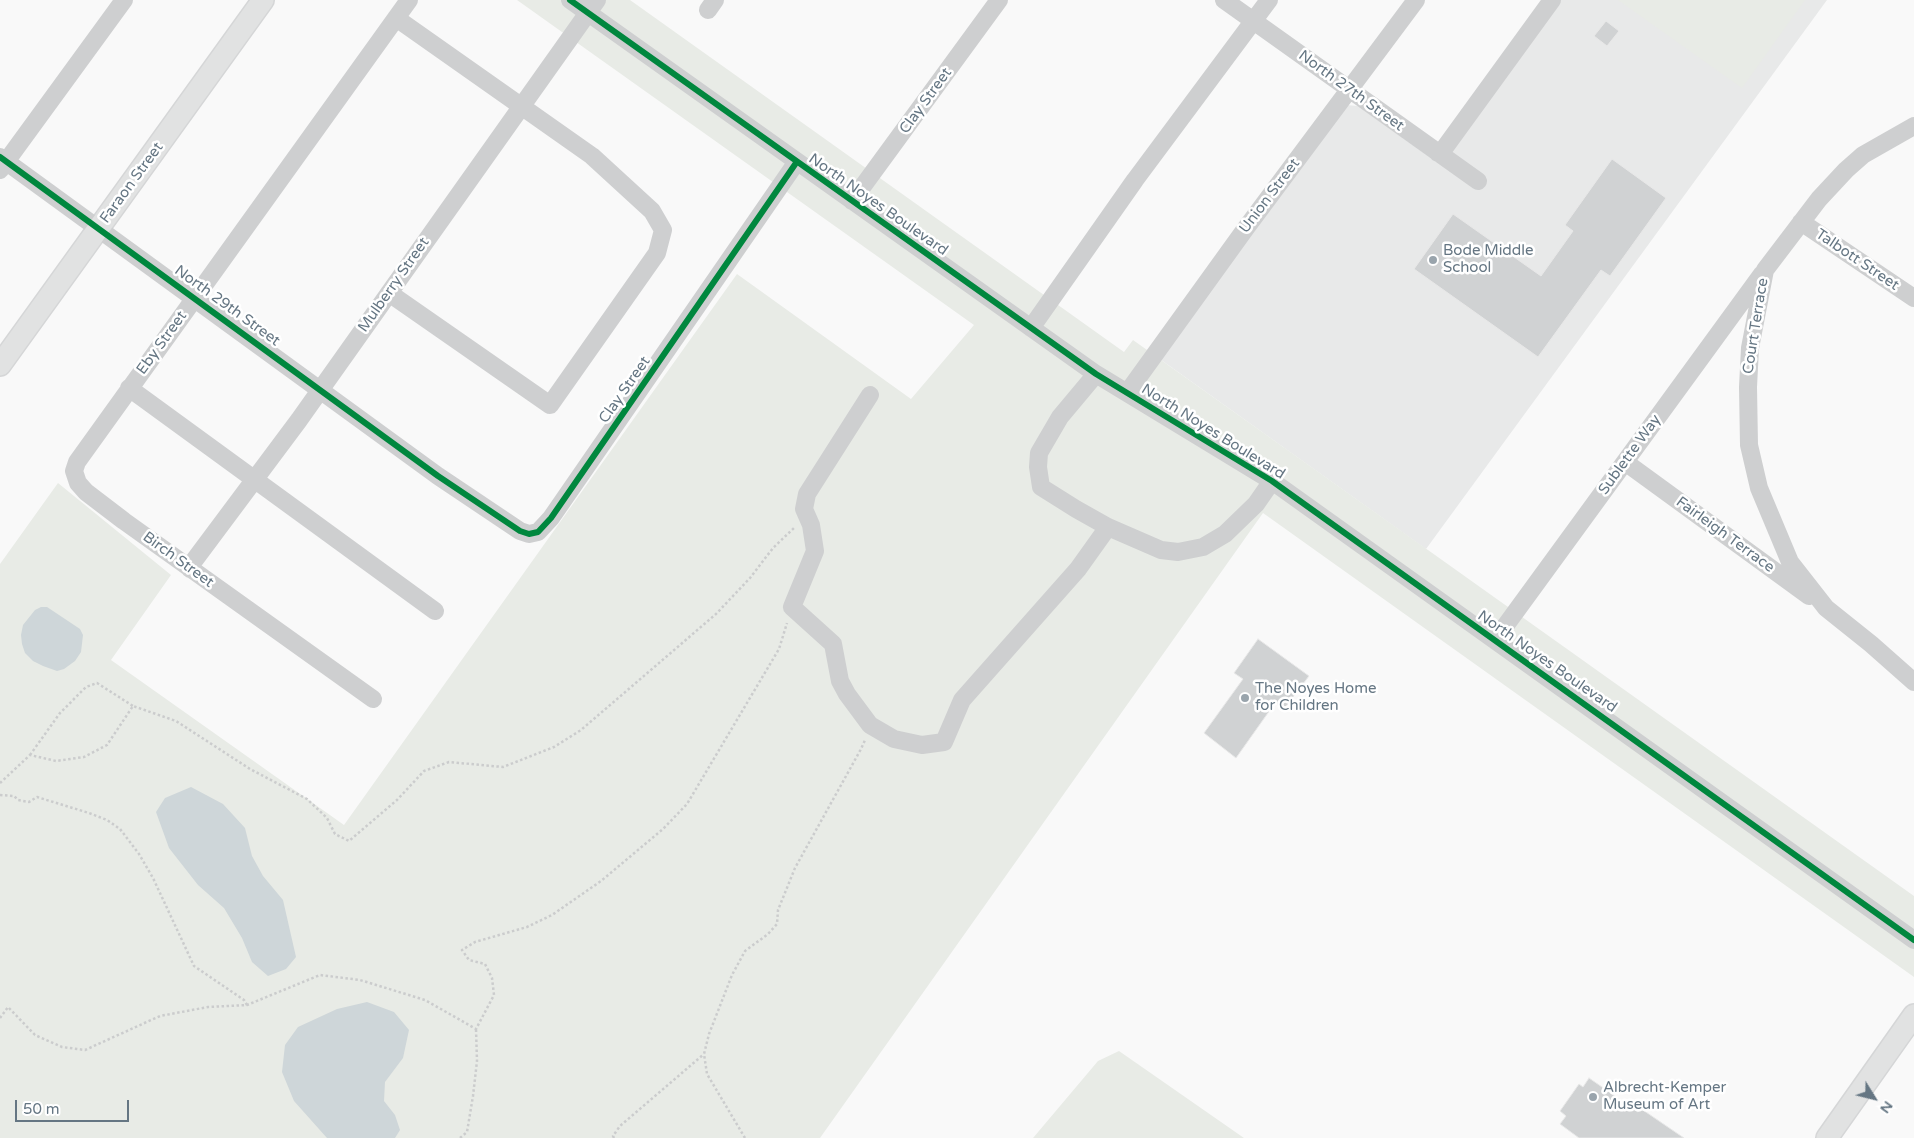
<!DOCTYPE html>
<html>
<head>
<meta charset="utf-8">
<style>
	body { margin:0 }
	#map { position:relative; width:1914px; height:1138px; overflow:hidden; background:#f9f9f9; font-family:"Varela Round",sans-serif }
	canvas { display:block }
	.north { position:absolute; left:1849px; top:1073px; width:50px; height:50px; -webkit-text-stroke:4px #fff; paint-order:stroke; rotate:126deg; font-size:14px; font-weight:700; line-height:20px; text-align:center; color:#657683 }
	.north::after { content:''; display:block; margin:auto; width:18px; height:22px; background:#657683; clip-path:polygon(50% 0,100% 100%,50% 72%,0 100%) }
	.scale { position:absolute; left:15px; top:1100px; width:114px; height:22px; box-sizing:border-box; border:2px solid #657683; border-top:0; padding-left:6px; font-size:15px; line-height:18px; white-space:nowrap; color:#657683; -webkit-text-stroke:4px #fff; paint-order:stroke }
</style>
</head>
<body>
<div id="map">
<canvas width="1914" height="1138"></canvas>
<div class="north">N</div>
<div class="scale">50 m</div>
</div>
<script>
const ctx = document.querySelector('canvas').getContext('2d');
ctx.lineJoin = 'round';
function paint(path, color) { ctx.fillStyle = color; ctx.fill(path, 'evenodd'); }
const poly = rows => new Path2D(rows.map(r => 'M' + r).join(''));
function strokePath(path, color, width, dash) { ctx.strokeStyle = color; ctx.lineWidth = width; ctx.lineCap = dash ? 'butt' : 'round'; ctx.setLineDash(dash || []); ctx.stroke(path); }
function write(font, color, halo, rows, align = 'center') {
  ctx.font = font + ' "Varela Round",sans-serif'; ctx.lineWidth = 5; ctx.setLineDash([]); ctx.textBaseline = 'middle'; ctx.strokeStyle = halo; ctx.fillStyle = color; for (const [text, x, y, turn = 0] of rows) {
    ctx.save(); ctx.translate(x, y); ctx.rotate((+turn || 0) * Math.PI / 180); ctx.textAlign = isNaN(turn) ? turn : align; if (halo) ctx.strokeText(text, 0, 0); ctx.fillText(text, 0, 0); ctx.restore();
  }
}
paint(poly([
	[1556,0,1827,0,1426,549,1157,357,1346,105,1358,106,1438,163]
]), '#e8e9e9');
paint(poly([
	[517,0,630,0,1124,352,1133,340,1914,896,1914,977,1263,513,820,1138,0,1138,0,564,58,483,171,575,111,660,344,825,737,274,911,399,974,325],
	[1618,0,1805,0,1742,88],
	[1119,1051,1244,1138,1033,1138,1098,1061]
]), '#e8ebe6');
paint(poly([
	[41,607,47,607,80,629,83,635,81,652,75,661,64,669,57,671,43,666,33,661,25,653,22,644,21,635,23,625,35,610],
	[191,787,223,804,245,828,252,856,263,876,283,900,296,957,286,969,268,976,252,962,242,938,224,908,198,885,169,848,156,812,165,798],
	[367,1002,394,1012,409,1030,403,1058,385,1082,384,1101,395,1115,400,1130,395,1138,327,1138,294,1101,282,1072,285,1045,298,1027,337,1009]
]), '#ced6d9');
const building = poly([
	[1606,21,1619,31,1607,46,1594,36,1606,21],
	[1612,159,1666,198,1610,276,1601,270,1538,357,1414,269,1453,214,1541,276,1573,231,1565,225,1612,159],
	[1258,639,1309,676,1284,709,1275,703,1236,758,1204,733,1243,679,1234,673,1258,639],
	[1589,1078,1638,1112,1640,1108,1684,1138,1579,1138,1560,1124,1566,1116,1560,1111,1579,1084,1583,1087,1589,1078]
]);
paint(building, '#d0d2d3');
strokePath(building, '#e8e8e8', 1);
const major = poly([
	[0,365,263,0],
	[1827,1138,1914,1015]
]);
strokePath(major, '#d5d6d7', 24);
strokePath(poly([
	[30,755,60,713,86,687,97,683,133,706],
	[0,783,30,755,56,761,84,757,107,745,133,706,176,721,250,769,307,799,327,818,335,834,349,841,397,800,424,771,449,762,503,767,554,747,581,730,716,614,750,578,773,548,795,527],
	[0,795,14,796,18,800,29,802,37,797,89,813,107,820,120,829,139,854,153,878,194,966,244,1000,247,1005],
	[0,1018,8,1007,35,1035,62,1047,85,1050,160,1016,208,1007,247,1005,320,975,360,980,425,1000,476,1029,494,995,492,978,485,964,469,960,462,950,475,942,527,927,552,915,601,881,663,829,687,804,779,649,787,623],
	[460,1138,467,1132,473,1096,477,1061,476,1029],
	[614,1138,613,1136,620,1126,704,1054],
	[745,1138,707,1074,704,1054,709,1034,732,975,745,951,768,934,777,924,778,910,795,868,861,749,865,740]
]), '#cbcccd', 2.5, [2.5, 2.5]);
strokePath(poly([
	[570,0,1096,374,1272,481,1914,940],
	[1224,0,1478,181],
	[708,10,715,0],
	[1914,126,1863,155,1846,170,1819,199,1765,270,1750,348,1748,387,1749,445,1759,488,1790,562,1826,608,1871,644,1914,682],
	[1438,153,1443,150,1552,0],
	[0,157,438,476,520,531,529,534,538,532,551,518,796,163],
	[0,170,124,0],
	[852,201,999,0],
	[1801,222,1914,298],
	[389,293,550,405,657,253,663,230,652,211,592,156,396,18],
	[1031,328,1135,180,1269,0],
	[1096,374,1060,417,1039,453,1038,467,1041,487,1076,509,1108,527,1161,550,1178,552,1203,547,1225,534,1256,504,1272,481],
	[129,388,435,611],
	[1127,393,1246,228,1416,0],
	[870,395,807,494,804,509,811,525,815,551,792,607,833,644,840,681,847,694,870,725,894,739,922,745,944,742,962,700,1078,569,1108,527],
	[1625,462,1809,596],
	[190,569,193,562,299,420,597,0],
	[1495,640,1762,274],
	[373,699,124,521,86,492,78,483,74,471,77,462,409,0]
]), '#cecfd0', 18);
strokePath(major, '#e1e2e2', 21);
strokePath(poly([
	[570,0,1096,374,1272,481,1914,940],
	[0,157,438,476,520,531,529,534,538,532,551,518,796,163]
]), '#00873e', 6);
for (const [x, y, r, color] of [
	[1433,260,5,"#99a4ac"],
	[1245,698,5,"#99a4ac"],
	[1593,1097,5,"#99a4ac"]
]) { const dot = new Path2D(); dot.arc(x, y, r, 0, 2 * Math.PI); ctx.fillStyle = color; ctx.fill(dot); strokePath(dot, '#fff', 2); }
write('15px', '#657683', '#fff', [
	["North 27th Street",1351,91,36],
	["Clay Street",926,101,-54],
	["Faraon Street",132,183,-54],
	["Union Street",1270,196,-53],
	["North Noyes Boulevard",878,205,35],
	["Talbott Street",1857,260,34],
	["Mulberry Street",394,285,-55],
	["North 29th Street",227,306,36],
	["Court Terrace",1756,326,-81],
	["Eby Street",162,343,-54],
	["Clay Street",625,390,-55],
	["North Noyes Boulevard",1213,432,32],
	["Sublette Way",1630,455,-54],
	["Fairleigh Terrace",1725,535,36],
	["Birch Street",178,560,36],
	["North Noyes Boulevard",1547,662,35]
]);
write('15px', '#657683', '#fff', [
	["Bode Middle",1443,251],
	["School",1443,268],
	["The Noyes Home",1255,689],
	["for Children",1255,706],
	["Albrecht-Kemper",1603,1088],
	["Museum of Art",1603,1105]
], 'left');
</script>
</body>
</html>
